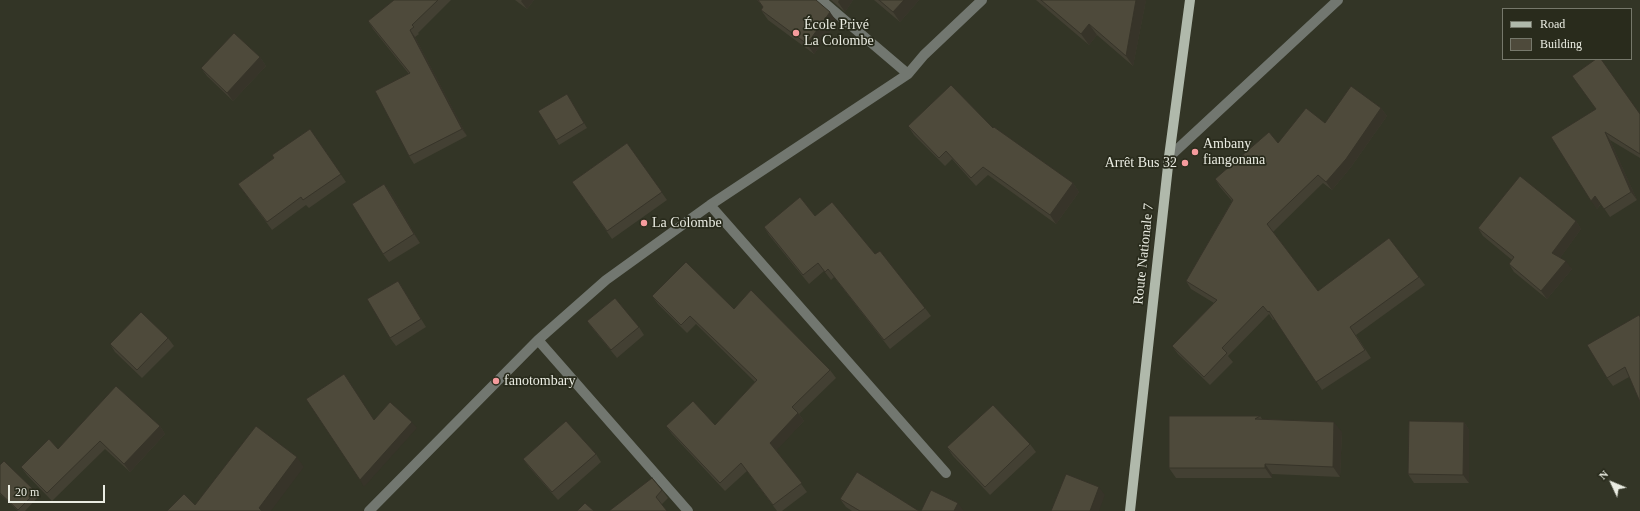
<!DOCTYPE html>
<html>
<head>
<meta charset="utf-8">
<style>
	body { margin:0 }
	#map { position:relative; width:1640px; height:511px; overflow:hidden; background:#333526; font-family:"Times New Roman",serif }
	canvas { display:block }
	.legend { position:absolute; left:1502px; top:8px; width:130px; height:52px; box-sizing:border-box; background:#292b1c; border:1px solid #76786b; margin:0; padding:5px 7px; list-style:none; font-size:12px; color:#eaece2 }
	.legend li { display:flex; align-items:center; gap:8px; height:20px }
	.legend b { width:20px; border:1px solid #76786b }
	.north { position:absolute; left:1592px; top:463px; width:40px; height:40px; -webkit-text-stroke:3px #292b1c; paint-order:stroke; rotate:314deg; font-size:11px; font-weight:700; line-height:16px; text-align:center; color:#eaece2 }
	.north::after { content:''; display:block; margin:auto; width:14px; height:18px; background:#eaece2; clip-path:polygon(50% 0,100% 100%,50% 72%,0 100%) }
	.scale { position:absolute; left:8px; top:485px; width:97px; height:18px; box-sizing:border-box; border:2px solid #eaece2; border-top:0; padding-left:5px; font-size:12px; line-height:14px; white-space:nowrap; color:#eaece2; -webkit-text-stroke:3px #292b1c; paint-order:stroke }
</style>
</head>
<body>
<div id="map">
<canvas width="1640" height="511"></canvas>
<ul class="legend">
<li><b style="height:5px;background:#b0b9ab"></b>Road</li>
<li><b style="height:11px;background:#4e4a3b"></b>Building</li>
</ul>
<div class="north">N</div>
<div class="scale">20 m</div>
</div>
<script>
const ctx = document.querySelector('canvas').getContext('2d');
ctx.lineJoin = 'round';
const poly = rows => new Path2D(rows.map(r => 'M' + r).join(''));
function strokePath(path, color, width, dash) { ctx.strokeStyle = color; ctx.lineWidth = width; ctx.lineCap = dash ? 'butt' : 'round'; ctx.setLineDash(dash || []); ctx.stroke(path); }
function paint(path, color) { ctx.fillStyle = color; ctx.fill(path, 'evenodd'); }
function write(font, color, halo, rows, align = 'center') {
  ctx.font = font + ' "Times New Roman",serif'; ctx.lineWidth = 3.5; ctx.setLineDash([]); ctx.textBaseline = 'middle'; ctx.strokeStyle = halo; ctx.fillStyle = color; for (const [text, x, y, turn = 0] of rows) {
    ctx.save(); ctx.translate(x, y); ctx.rotate((+turn || 0) * Math.PI / 180); ctx.textAlign = isNaN(turn) ? turn : align; if (halo) ctx.strokeText(text, 0, 0); ctx.fillText(text, 0, 0); ctx.restore();
  }
}
strokePath(poly([
	[821,0,908,74],
	[1169,157,1338,0],
	[710,205,946,473],
	[538,340,688,511],
	[369,511,538,340,606,280,710,205,908,74,924,55,982,0]
]), '#727770', 10);
strokePath(poly([
	[1130,511,1169,157,1190,0]
]), '#b0b9ab', 10);
paint(poly([
	[394,0,451,0,418,33,419,34,415,37,467,136,414,164,409,156,409,74,373,29,368,21],
	[515,0,534,0,527,9],
	[757,0,816,0,837,22,814,54,768,20,761,10,763,7],
	[831,0,853,0,845,12],
	[874,0,919,0,900,22],
	[1036,0,1146,0,1133,66,1097,35,1089,45],
	[260,57,266,66,233,101,207,76,201,68],
	[570,99,587,128,559,145,556,140],
	[1381,108,1387,116,1351,167,1332,190,1323,183,1273,232,1318,291,1419,277,1425,285,1356,335,1371,358,1322,390,1275,319,1273,320,1269,314,1228,356,1233,362,1210,385,1178,354,1172,346,1214,303,1191,289,1186,281,1232,201,1220,187,1215,179,1278,143,1325,123],
	[1640,114,1640,158,1610,140,1637,200,1610,217,1601,204,1597,209,1551,137],
	[908,126,993,128,1073,183,1079,192,1056,224,988,175,976,186,952,159,945,166,914,135],
	[310,129,346,182,309,208,306,205,272,230,238,184,274,158],
	[627,143,667,200,612,239,572,182],
	[384,184,390,192,420,243,389,262,383,254],
	[815,216,875,254,925,308,931,316,890,349,834,277,831,280,824,271,809,284,769,235,764,227],
	[1576,221,1581,229,1560,258,1572,269,1547,299,1514,272,1509,264,1512,260,1483,236,1478,228],
	[398,281,403,289,426,327,396,346,390,338],
	[652,296,734,309,830,370,836,378,799,414,804,421,776,450,807,492,782,511,777,511,747,471,725,491,672,434,666,426,715,425,755,382,696,324,687,333,658,304],
	[1639,315,1629,377,1613,386,1607,378],
	[587,321,639,327,644,335,617,358,593,329],
	[168,338,174,346,142,378,115,352,110,344],
	[1260,416,1263,420,1342,432,1340,477,1272,474,1272,478,1176,478,1169,468],
	[1464,422,1469,430,1469,483,1414,483,1408,474],
	[160,426,165,434,130,472,105,449,52,501,27,475,21,467,58,449],
	[1030,444,1036,452,990,495,953,456,947,447],
	[596,454,601,462,558,500,529,467,523,459],
	[0,465,36,492,39,496,25,511,18,511,0,494],
	[662,490,668,498,662,504,609,511],
	[840,499,919,511,852,511,846,507]
]), '#434033');
paint(poly([
	[522,0,534,0,527,9,521,1],
	[839,0,853,0,845,12,838,2],
	[904,0,919,0,900,22,893,12],
	[1136,0,1146,0,1133,66,1126,56],
	[830,12,837,22,814,54,807,44],
	[1089,24,1097,35,1089,45,1081,34],
	[410,30,415,37,467,136,462,129],
	[260,57,266,66,233,101,227,93],
	[1381,108,1387,116,1351,167,1332,190,1326,182],
	[1605,132,1610,140,1637,200,1631,192],
	[1073,183,1079,192,1056,224,1050,215],
	[384,184,390,192,420,243,414,234],
	[1595,196,1601,203,1597,209,1591,201],
	[1576,221,1581,229,1558,261,1552,253],
	[1566,261,1572,269,1547,299,1541,291],
	[798,413,804,421,776,451,770,443],
	[412,422,417,428,364,487,360,480],
	[1334,422,1342,432,1340,477,1333,467],
	[1464,422,1469,430,1469,483,1463,475],
	[160,426,165,434,130,472,124,464],
	[297,457,304,467,271,511,261,511,259,508],
	[1265,464,1272,474,1272,478,1265,468],
	[1099,487,1105,495,1099,511,1090,511],
	[958,503,964,511,954,511]
]), '#373429');
const building = poly([
	[394,0,438,0,412,25,414,27,410,30,462,129,409,156,375,91,410,73,368,21,394,0],
	[758,0,816,0,830,12,807,44,761,10,763,7,758,0],
	[879,0,904,0,893,12,879,0],
	[1041,0,1136,0,1126,56,1089,24,1081,34,1041,0],
	[234,33,260,57,227,93,201,68,234,33],
	[1596,59,1601,59,1640,114,1640,154,1605,132,1631,192,1604,209,1595,196,1591,201,1551,137,1596,109,1572,76,1596,59],
	[951,85,993,128,994,127,1073,183,1050,215,983,167,971,178,946,151,939,158,908,126,951,85],
	[1351,86,1381,108,1346,159,1326,182,1318,175,1267,224,1318,291,1389,238,1419,277,1350,327,1365,350,1316,382,1269,311,1268,312,1263,306,1222,348,1227,353,1204,377,1172,346,1217,300,1186,281,1233,200,1215,179,1269,132,1278,143,1306,108,1325,123,1351,86],
	[567,94,584,123,556,140,538,111,567,94],
	[310,129,341,174,303,200,301,197,267,222,238,184,274,158,272,155,310,129],
	[627,143,662,192,607,231,572,182,627,143],
	[1520,176,1576,221,1552,253,1566,261,1541,291,1509,264,1514,257,1478,228,1520,176],
	[384,184,414,234,383,254,352,204,384,184],
	[800,197,815,216,832,202,875,254,880,251,925,308,884,340,828,269,825,272,818,263,803,275,764,227,800,197],
	[686,262,734,309,751,290,830,370,792,407,798,413,770,443,802,483,773,505,741,463,720,483,666,426,693,401,715,425,757,380,690,316,681,325,652,296,686,262],
	[398,281,421,319,390,338,367,299,398,281],
	[615,298,639,327,611,350,587,321,615,298],
	[141,312,168,338,137,370,110,344,141,312],
	[1639,315,1640,317,1640,402,1625,367,1607,378,1587,345,1639,315],
	[344,374,374,420,390,402,412,422,360,480,306,399,344,374],
	[116,386,160,426,124,464,100,441,47,493,21,467,49,439,58,449,116,386],
	[993,405,1030,444,985,487,947,447,993,405],
	[1169,416,1260,416,1255,419,1334,422,1333,467,1265,464,1265,468,1169,468,1169,416],
	[566,421,596,454,552,492,523,459,566,421],
	[1409,421,1464,422,1463,475,1408,474,1409,421],
	[256,426,297,457,259,508,262,511,167,511,184,494,195,505,256,426],
	[4,461,36,492,18,510,0,493,0,465,4,461],
	[857,472,919,511,860,511,840,499,857,472],
	[1066,474,1099,487,1090,511,1051,511,1066,474],
	[652,478,662,490,656,497,667,511,609,511,652,478],
	[931,490,958,503,954,511,921,511,931,490],
	[585,503,594,511,577,511,585,503]
]);
paint(building, '#4e4a3b');
strokePath(building, '#373429', 1);
for (const [x, y, r, color] of [
	[796,33,4,"#f59b9d"],
	[1195,152,4,"#f59b9d"],
	[1185,163,4,"#f59b9d"],
	[644,223,4,"#f59b9d"],
	[496,381,4,"#f59b9d"]
]) { const dot = new Path2D(); dot.arc(x, y, r, 0, 2 * Math.PI); ctx.fillStyle = color; ctx.fill(dot); strokePath(dot, '#292b1c', 1.5); }
write('14px', '#eaece2', '#292b1c', [
	["École Privé",804,25],
	["La Colombe",804,41],
	["Ambany",1203,144],
	["fiangonana",1203,160],
	["Arrêt Bus 32",1177,163,"right"],
	["La Colombe",652,223],
	["fanotombary",504,381]
], 'left');
write('14px', '#eaece2', '#292b1c', [
	["Route Nationale 7",1144,254,-84]
]);
</script>
</body>
</html>
